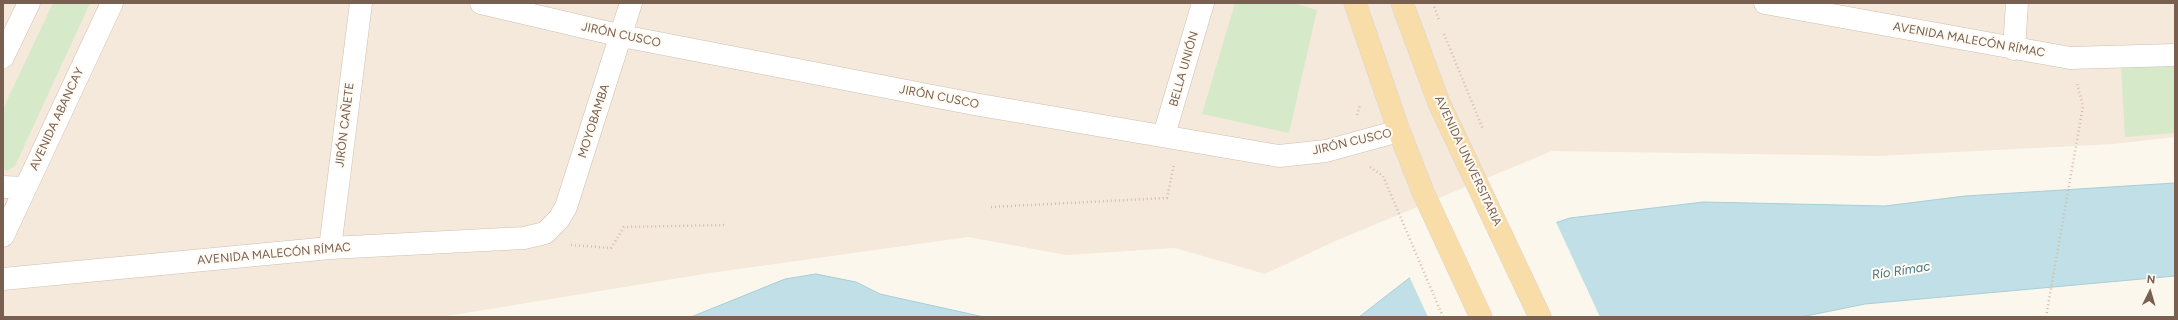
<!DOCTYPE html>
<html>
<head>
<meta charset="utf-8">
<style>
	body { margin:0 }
	#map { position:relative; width:2178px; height:320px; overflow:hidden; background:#fcf7ec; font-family:Figtree,sans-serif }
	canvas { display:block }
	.frame { position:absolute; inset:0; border:4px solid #785f4f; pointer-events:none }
	.north { position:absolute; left:2130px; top:272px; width:40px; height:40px; -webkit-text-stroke:3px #fffaf3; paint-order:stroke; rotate:5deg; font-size:11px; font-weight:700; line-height:16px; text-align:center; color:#785f4f }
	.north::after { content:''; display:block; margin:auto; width:14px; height:18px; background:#785f4f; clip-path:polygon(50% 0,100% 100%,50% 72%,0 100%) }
</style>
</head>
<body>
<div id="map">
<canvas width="2178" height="320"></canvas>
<div class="frame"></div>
<div class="north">N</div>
</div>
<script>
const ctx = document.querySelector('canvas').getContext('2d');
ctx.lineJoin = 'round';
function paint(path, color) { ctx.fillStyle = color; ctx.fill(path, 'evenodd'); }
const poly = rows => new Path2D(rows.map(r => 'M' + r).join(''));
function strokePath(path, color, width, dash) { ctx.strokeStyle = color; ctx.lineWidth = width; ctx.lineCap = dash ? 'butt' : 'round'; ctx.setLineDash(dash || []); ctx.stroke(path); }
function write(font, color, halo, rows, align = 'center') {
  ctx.font = font + ' Figtree,sans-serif'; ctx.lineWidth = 4; ctx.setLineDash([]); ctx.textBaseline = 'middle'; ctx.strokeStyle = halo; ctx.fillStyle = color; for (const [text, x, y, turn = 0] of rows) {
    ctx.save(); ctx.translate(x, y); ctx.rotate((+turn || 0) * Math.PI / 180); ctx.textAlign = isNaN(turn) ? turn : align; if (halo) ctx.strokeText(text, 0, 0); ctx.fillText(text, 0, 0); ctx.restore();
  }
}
paint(poly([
	[3,3,2175,3,2175,137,2114,144,1878,156,1552,151,1333,242,1265,274,1175,248,1066,255,968,237,710,273,441,317,3,317]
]), '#f4e9db');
paint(poly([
	[53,3,90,3,15,166,7,171,3,169,3,109],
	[1235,3,1294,3,1317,10,1289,133,1202,114],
	[2175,64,2175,133,2125,137,2121,66]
]), '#d6eaca');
const water = poly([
	[2175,183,2175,276,1865,304,1801,317,1359,317,1426,265,1570,218,1703,202,1885,206,1965,196,2175,183],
	[816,274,856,282,880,294,984,317,691,317,785,279,816,274]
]);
paint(water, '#c0dfe6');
strokePath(water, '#a7ced8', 1);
paint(poly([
	[1555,220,1600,317,1428,317,1409,276,1425,263]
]), '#fcf7ec');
const minor = poly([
	[481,3,622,36,974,104,1279,156,1326,151,1399,131],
	[1765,3,2070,58,2175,55],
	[2014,49,2017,3],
	[3,57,29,3],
	[1164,135,1203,3],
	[3,187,25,188],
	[3,236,112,3],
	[330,248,361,3],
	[3,279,330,248,524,238,545,233,559,219,566,207,631,3]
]);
const primary = poly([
	[1355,3,1399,131,1423,192,1481,317],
	[1402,3,1439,103,1540,317]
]);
strokePath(minor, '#cfbfb1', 23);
strokePath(primary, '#dcd5d1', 23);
strokePath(poly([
	[1433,3,1439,20],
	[1444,34,1483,129],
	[1357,115,1360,105],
	[1370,167,1383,176,1443,317],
	[991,207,1167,198,1174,164],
	[571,245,611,248,624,227,727,225],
	[2046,317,2083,106,2077,83]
]), '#d7bba7', 2.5, [1, 3]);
strokePath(minor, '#fff', 22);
strokePath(primary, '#f8dda8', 22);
write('12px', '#785f4f', '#fffaf3', [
	["JIRÓN CUSCO",621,35,12],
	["AVENIDA MALECÓN RÍMAC",1969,40,10],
	["BELLA UNIÓN",1184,69,-74],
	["JIRÓN CUSCO",939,97,11],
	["AVENIDA ABANCAY",57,119,-65],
	["MOYOBAMBA",594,121,-72],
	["JIRÓN CAÑETE",345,125,-83],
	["JIRÓN CUSCO",1352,142,-13],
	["AVENIDA UNIVERSITARIA",1468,161,65],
	["AVENIDA MALECÓN RÍMAC",274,254,-5]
]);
write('italic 13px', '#457783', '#fffaf3', [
	["Río Rímac",1901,271,-9]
]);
</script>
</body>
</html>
